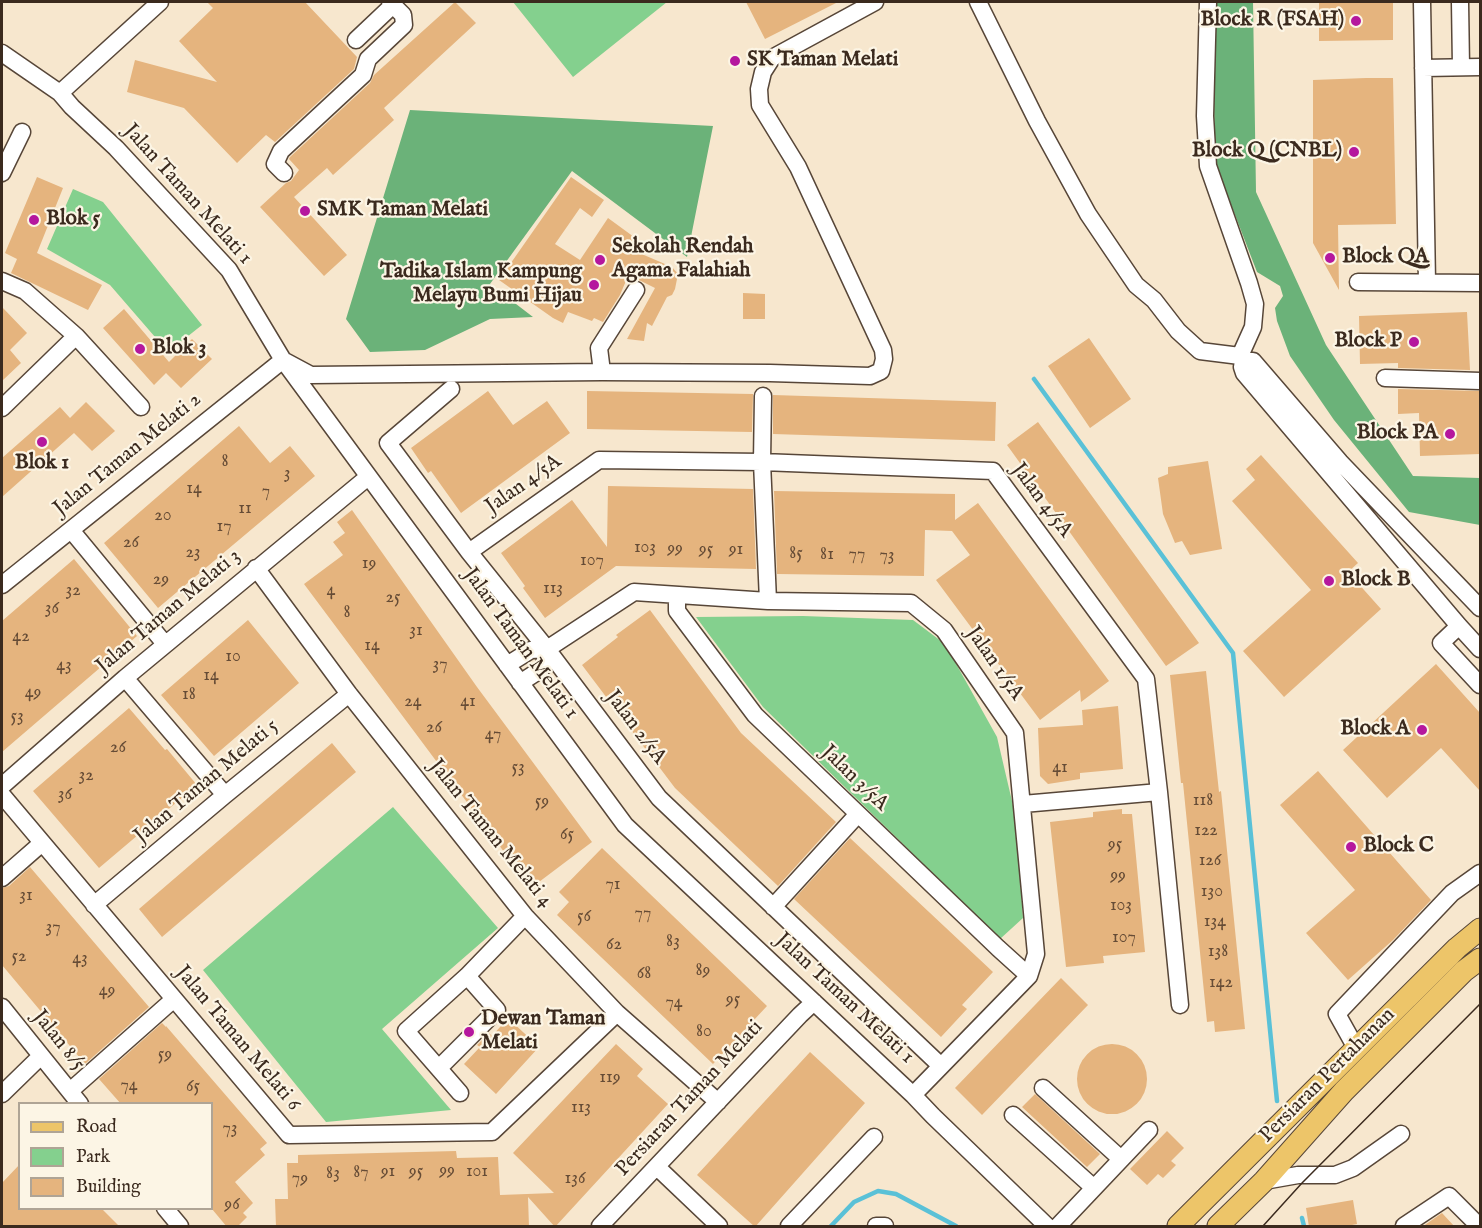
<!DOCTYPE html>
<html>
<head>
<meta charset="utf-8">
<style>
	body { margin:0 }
	#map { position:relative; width:1482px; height:1228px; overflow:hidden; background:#f7e7ce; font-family:"IM FELL English",serif }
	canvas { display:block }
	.frame { position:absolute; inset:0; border:3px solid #3b2a1e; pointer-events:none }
	.legend { position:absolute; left:18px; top:1102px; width:195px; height:108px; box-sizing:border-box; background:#fcf5e5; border:2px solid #afa495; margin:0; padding:8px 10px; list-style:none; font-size:18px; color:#3b2a1e }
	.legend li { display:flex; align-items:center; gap:12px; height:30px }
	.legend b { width:30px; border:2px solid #afa495 }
</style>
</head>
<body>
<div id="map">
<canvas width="1482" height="1228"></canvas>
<div class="frame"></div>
<ul class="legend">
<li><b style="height:8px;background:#edc569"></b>Road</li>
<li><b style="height:16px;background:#84d08e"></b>Park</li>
<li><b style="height:16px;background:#e5b47e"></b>Building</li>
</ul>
</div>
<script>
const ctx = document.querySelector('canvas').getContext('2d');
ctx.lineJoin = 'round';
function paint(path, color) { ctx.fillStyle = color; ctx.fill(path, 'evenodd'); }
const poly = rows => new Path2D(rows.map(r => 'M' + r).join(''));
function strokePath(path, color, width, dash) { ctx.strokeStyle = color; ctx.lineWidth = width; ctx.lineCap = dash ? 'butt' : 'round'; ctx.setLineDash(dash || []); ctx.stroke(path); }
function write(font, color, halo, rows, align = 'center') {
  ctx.font = font + ' "IM FELL English",serif'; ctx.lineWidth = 4.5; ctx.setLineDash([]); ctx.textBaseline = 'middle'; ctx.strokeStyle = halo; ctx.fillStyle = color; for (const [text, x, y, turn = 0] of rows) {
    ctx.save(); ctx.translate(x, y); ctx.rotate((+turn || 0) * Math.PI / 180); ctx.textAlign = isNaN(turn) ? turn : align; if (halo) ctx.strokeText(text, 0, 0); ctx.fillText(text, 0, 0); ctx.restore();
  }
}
paint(poly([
	[513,2,667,2,573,77],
	[73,189,103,202,202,325,168,352,110,285,47,249],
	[803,616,913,620,945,644,997,737,1015,814,1023,918,1000,939,763,707,696,617],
	[393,807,498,928,382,1029,451,1110,326,1122,203,970]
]), '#84d08e');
paint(poly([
	[1216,2,1253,2,1256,192,1326,345,1413,476,1480,478,1480,525,1409,512,1334,420,1290,356,1277,321,1275,308,1283,296,1280,286,1257,272,1215,163,1214,101],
	[410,110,713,126,687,257,572,171,490,284,533,317,490,319,425,350,370,352,346,319]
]), '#6bb279');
strokePath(poly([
	[1034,379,1233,653,1277,1101],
	[1302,1218,1304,1226],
	[831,1226,854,1202,878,1191,896,1194,956,1226]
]), '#5ac1d7', 4.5);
paint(poly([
	[207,2,305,2,357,57,354,69,275,142,266,135,237,163,184,108,127,92,135,60,217,82,179,41,213,8],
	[455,2,476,23,384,108,394,120,333,175,327,168,294,197,347,255,324,276,260,207,286,183,291,181,299,170,289,159,290,157,370,83,374,75],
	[746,2,838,2,765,39],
	[1319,2,1393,2,1393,40,1319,41],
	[1366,78,1393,78,1396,224,1338,225,1339,290,1313,243,1313,80],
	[37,177,63,188,37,253,102,285,88,310,11,273,17,259,5,253],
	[571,177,604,200,592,217,580,208,555,244,580,260,608,218,634,237,632,240,635,243,630,249,672,267,678,274,675,289,672,295,667,297,652,326,647,323,644,341,627,339,655,288,641,281,628,276,620,295,603,322,594,318,592,321,568,312,563,323,553,318,499,280],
	[743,293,765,294,765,319,743,319],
	[2,307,27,333,10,350,21,363,2,381],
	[124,309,169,362,192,339,212,359,181,388,166,373,154,385,103,328],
	[1467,312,1470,370,1398,368,1398,363,1360,364,1359,316],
	[1089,338,1131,399,1090,428,1048,366],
	[1398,389,1480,391,1480,454,1420,456,1419,413,1398,414],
	[488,391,513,425,547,401,570,433,461,513,431,471,428,473,411,448],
	[587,391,753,394,752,432,587,429],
	[773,395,996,402,995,441,773,434],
	[86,402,115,431,92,451,74,433,2,497,2,458,60,407,70,418],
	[1038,422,1199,643,1166,666,1007,445],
	[239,426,270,463,290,446,315,476,158,608,104,543],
	[1261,455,1358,563,1348,572,1381,609,1284,697,1243,651,1311,590,1232,501,1255,480,1246,469],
	[1208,461,1222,549,1190,555,1182,541,1175,543,1163,514,1158,478,1168,474,1168,467],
	[608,486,753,489,756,569,616,566,545,618,523,588,525,586,501,553,572,500,607,547],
	[774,491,955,494,955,520,978,503,1109,681,1081,702,1080,690,1040,720,936,580,970,555,952,531,925,530,924,576,777,574],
	[352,510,477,687,592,842,531,888,304,584,343,555,333,542,345,533,337,522],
	[74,559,137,636,2,752,2,621],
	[650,610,741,733,836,822,778,886,675,788,582,665,618,637,616,635],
	[248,620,299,683,214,756,161,695],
	[1436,664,1480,713,1480,791,1441,748,1387,798,1343,750],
	[1206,671,1219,792,1221,791,1245,1029,1215,1032,1214,1021,1207,1022,1183,783,1181,783,1170,675],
	[1118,706,1123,769,1080,773,1080,779,1048,784,1040,776,1038,728,1083,725,1082,710],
	[129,708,165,750,167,749,197,785,99,868,33,791],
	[332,743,356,772,162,937,139,909],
	[1318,771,1431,900,1393,940,1348,980,1306,933,1355,890,1280,805],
	[1122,809,1122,814,1132,814,1145,952,1103,956,1104,963,1066,967,1050,822,1093,817,1093,812],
	[850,838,993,972,962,1005,967,1009,941,1037,794,899],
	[602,848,767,1006,713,1064,557,915,569,902,559,892],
	[30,867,149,1007,85,1064,2,965,2,888,9,886],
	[1061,978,1088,1005,982,1115,955,1088],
	[508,1018,539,1047,496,1094,464,1064,480,1047,477,1045,489,1033,492,1036],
	[162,1023,166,1027,166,1026,267,1143,260,1149,265,1155,235,1182,253,1203,243,1213,247,1217,237,1227,227,1227,212,1209,212,1104,121,1104,99,1079],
	'1077 1079a35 35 0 1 1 70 0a35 35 0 1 1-70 0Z',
	[616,1044,643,1069,637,1076,668,1104,555,1227,528,1197,529,1227,276,1227,275,1199,288,1199,287,1163,298,1163,298,1155,456,1151,457,1158,498,1157,500,1195,554,1193,513,1153],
	[810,1052,865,1103,755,1227,697,1175],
	[1035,1094,1100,1154,1087,1167,1022,1107],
	[1167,1131,1184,1148,1171,1161,1176,1165,1163,1178,1158,1174,1147,1185,1130,1169],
	[20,1164,20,1209,102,1209,120,1227,2,1227,2,1183],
	[1353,1200,1357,1224,1342,1227,1309,1227,1306,1208],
	[1442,1213,1455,1227,1422,1227]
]), '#e5b47e');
const minor = poly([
	[978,2,1037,121,1088,214,1136,285,1154,300,1178,331,1200,351,1240,356,1243,361,1242,367,1244,373,1459,626,1480,649],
	[1208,2,1205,116,1208,166,1249,283,1255,304,1253,327,1240,356],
	[1422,2,1427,282],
	[1460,2,1461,67],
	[356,40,393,5,390,2],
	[2,53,60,93,72,107,116,148,229,270,283,360,625,825,913,1095,933,1116,1047,1226],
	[1423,68,1480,67],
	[60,93,160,2],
	[2,173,22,132],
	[284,173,275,164,281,151,363,75,368,59,404,25,403,15,393,5],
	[2,281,25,291,76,336,141,407],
	[1358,282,1480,283],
	[1243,361,1253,361,1340,462,1480,608],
	[602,372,599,348,636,290],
	[1385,378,1480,381],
	[451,389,388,443,469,552,547,649,659,798,941,1066],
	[763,396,762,462,768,601],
	[2,408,76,336],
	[71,530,165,644],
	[469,552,599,460,762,462,993,471,1146,679,1159,792,1180,1005],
	[256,568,349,694,525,916,617,1013,718,1102],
	[2,585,283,360,311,375,602,372,770,373,870,376,881,371,884,359,883,350,798,167,760,105,759,89,763,72,772,58,875,2],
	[677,595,677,611,755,715,998,948,1029,976],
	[1459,626,1441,643,1480,685],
	[507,665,531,650,547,649,634,592,768,601,911,603,944,630,1015,733,1036,954,1029,976,913,1095],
	[125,678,225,795],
	[520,683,540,670,544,666,547,649],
	[2,786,125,678,368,477],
	[2,795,289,1135,492,1132,617,1013],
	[1023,804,1159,792],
	[2,878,42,843],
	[94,905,225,795,349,694],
	[773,907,858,814],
	[2,1007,80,1104],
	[1356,1048,1337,1014,1452,893,1480,873],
	[439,1068,497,1010,467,976],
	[1043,1088,1121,1159],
	[70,1091,174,999],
	[460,1093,406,1031,467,976,525,916],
	[2,1094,41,1056],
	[1013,1115,1094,1188],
	[657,1167,719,1226],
	[1264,1181,1298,1175,1335,1175,1353,1168,1401,1134],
	[165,1208,180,1226],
	[600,1226,800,1015,814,1002],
	[789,1226,874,1137],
	[876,1226,885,1226],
	[1058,1226,1149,1130],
	[1404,1226,1449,1196,1479,1226]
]);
const major = poly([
	[1178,1226,1457,948,1480,929],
	[1218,1226,1264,1181,1344,1091,1464,971,1480,959]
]);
strokePath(minor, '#574638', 19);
strokePath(major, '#574638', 23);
strokePath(minor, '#fff', 16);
strokePath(major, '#edc569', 21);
strokePath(poly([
	[1263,1226,1302,1183,1480,1004]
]), '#3b2a1e', 1.5);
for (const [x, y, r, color] of [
	[1356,21,6,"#b5179e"],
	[735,61,6,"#b5179e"],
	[1354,152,6,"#b5179e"],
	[305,211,6,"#b5179e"],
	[34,220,6,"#b5179e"],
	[1330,258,6,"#b5179e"],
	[600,260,6,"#b5179e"],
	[594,285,6,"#b5179e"],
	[1414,342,6,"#b5179e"],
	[140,349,6,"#b5179e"],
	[1450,434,6,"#b5179e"],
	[42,442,6,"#b5179e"],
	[1329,581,6,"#b5179e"],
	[1422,730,6,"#b5179e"],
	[1351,847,6,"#b5179e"],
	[469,1032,6,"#b5179e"]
]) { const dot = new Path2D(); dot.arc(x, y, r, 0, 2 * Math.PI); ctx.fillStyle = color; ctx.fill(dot); strokePath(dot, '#fcf5e5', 2); }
write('18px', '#664c36', null, [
	["8",225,462],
	["3",287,474],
	["14",194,489],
	["7",266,492],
	["11",245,509],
	["20",163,516],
	["17",224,527],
	["26",131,543],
	["103",645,548],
	["99",675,549],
	["95",706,550],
	["91",736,550],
	["23",193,553],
	["85",796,554],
	["81",827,555],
	["77",857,555],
	["73",887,556],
	["107",592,561],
	["19",369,564],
	["29",161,580],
	["113",553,589],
	["32",73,591],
	["4",331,591],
	["25",393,598],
	["36",52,609],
	["8",347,613],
	["31",416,631],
	["42",21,637],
	["14",372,646],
	["10",233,657],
	["37",440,665],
	["43",64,666],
	["14",211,676],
	["49",33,693],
	["18",189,695],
	["24",413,702],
	["41",468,702],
	["53",17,717],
	["26",434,728],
	["47",493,735],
	["26",118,748],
	["53",518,768],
	["41",1060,768],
	["32",86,776],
	["36",65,795],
	["118",1203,801],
	["59",542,802],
	["122",1206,831],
	["65",567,835],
	["95",1115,845],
	["126",1210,861],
	["99",1118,876],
	["71",613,885],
	["130",1212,892],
	["31",26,896],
	["103",1121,906],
	["77",643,914],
	["56",584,917],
	["134",1215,922],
	["37",53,928],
	["107",1124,938],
	["83",673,942],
	["62",614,945],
	["138",1218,952],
	["52",19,957],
	["43",80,959],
	["89",703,971],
	["68",644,974],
	["142",1221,983],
	["49",107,991],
	["95",733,1000],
	["74",674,1003],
	["80",704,1032],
	["59",165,1055],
	["119",610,1078],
	["74",129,1086],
	["65",193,1087],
	["113",581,1108],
	["73",230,1129],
	["99",447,1171],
	["91",388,1172],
	["95",416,1172],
	["101",477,1172],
	["87",361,1173],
	["83",333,1174],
	["79",300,1179],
	["136",575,1179],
	["96",232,1205]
]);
write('bold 21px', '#3b2a1e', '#fcf5e5', [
	["Block R (FSAH)",1344,21,"right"],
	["SK Taman Melati",747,61],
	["Block Q (CNBL)",1342,152,"right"],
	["SMK Taman Melati",317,211],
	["Blok 5",46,220],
	["Sekolah Rendah",612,248],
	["Agama Falahiah",612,272],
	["Block QA",1342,258],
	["Tadika Islam Kampung",582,273,"right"],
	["Melayu Bumi Hijau",582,297,"right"],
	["Block P",1402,342,"right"],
	["Blok 3",152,349],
	["Block PA",1438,434,"right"],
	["Blok 1",42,464,"center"],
	["Block B",1341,581],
	["Block A",1410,730,"right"],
	["Block C",1363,847],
	["Dewan Taman",481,1020],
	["Melati",481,1044]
], 'left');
write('21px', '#3b2a1e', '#fcf5e5', [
	["Jalan Taman Melati 1",187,195,48],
	["Jalan Taman Melati 2",128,455,-39],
	["Jalan 4/5A",524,485,-35],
	["Jalan 4/5A",1041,501,53],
	["Jalan Taman Melati 3",169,612,-40],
	["Jalan Taman Melati 1",520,644,54],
	["Jalan 1/5A",994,664,55],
	["Jalan 2/5A",635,728,53],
	["Jalan 3/5A",854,779,44],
	["Jalan Taman Melati 5",207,782,-40],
	["Jalan Taman Melati 4",490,834,51],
	["Jalan Taman Melati 1",844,999,43],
	["Jalan Taman Melati 6",237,1039,50],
	["Jalan 8/5",58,1041,51],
	["Persiaran Pertahanan",1328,1076,-45],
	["Persiaran Taman Melati",690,1099,-47]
]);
</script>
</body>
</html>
